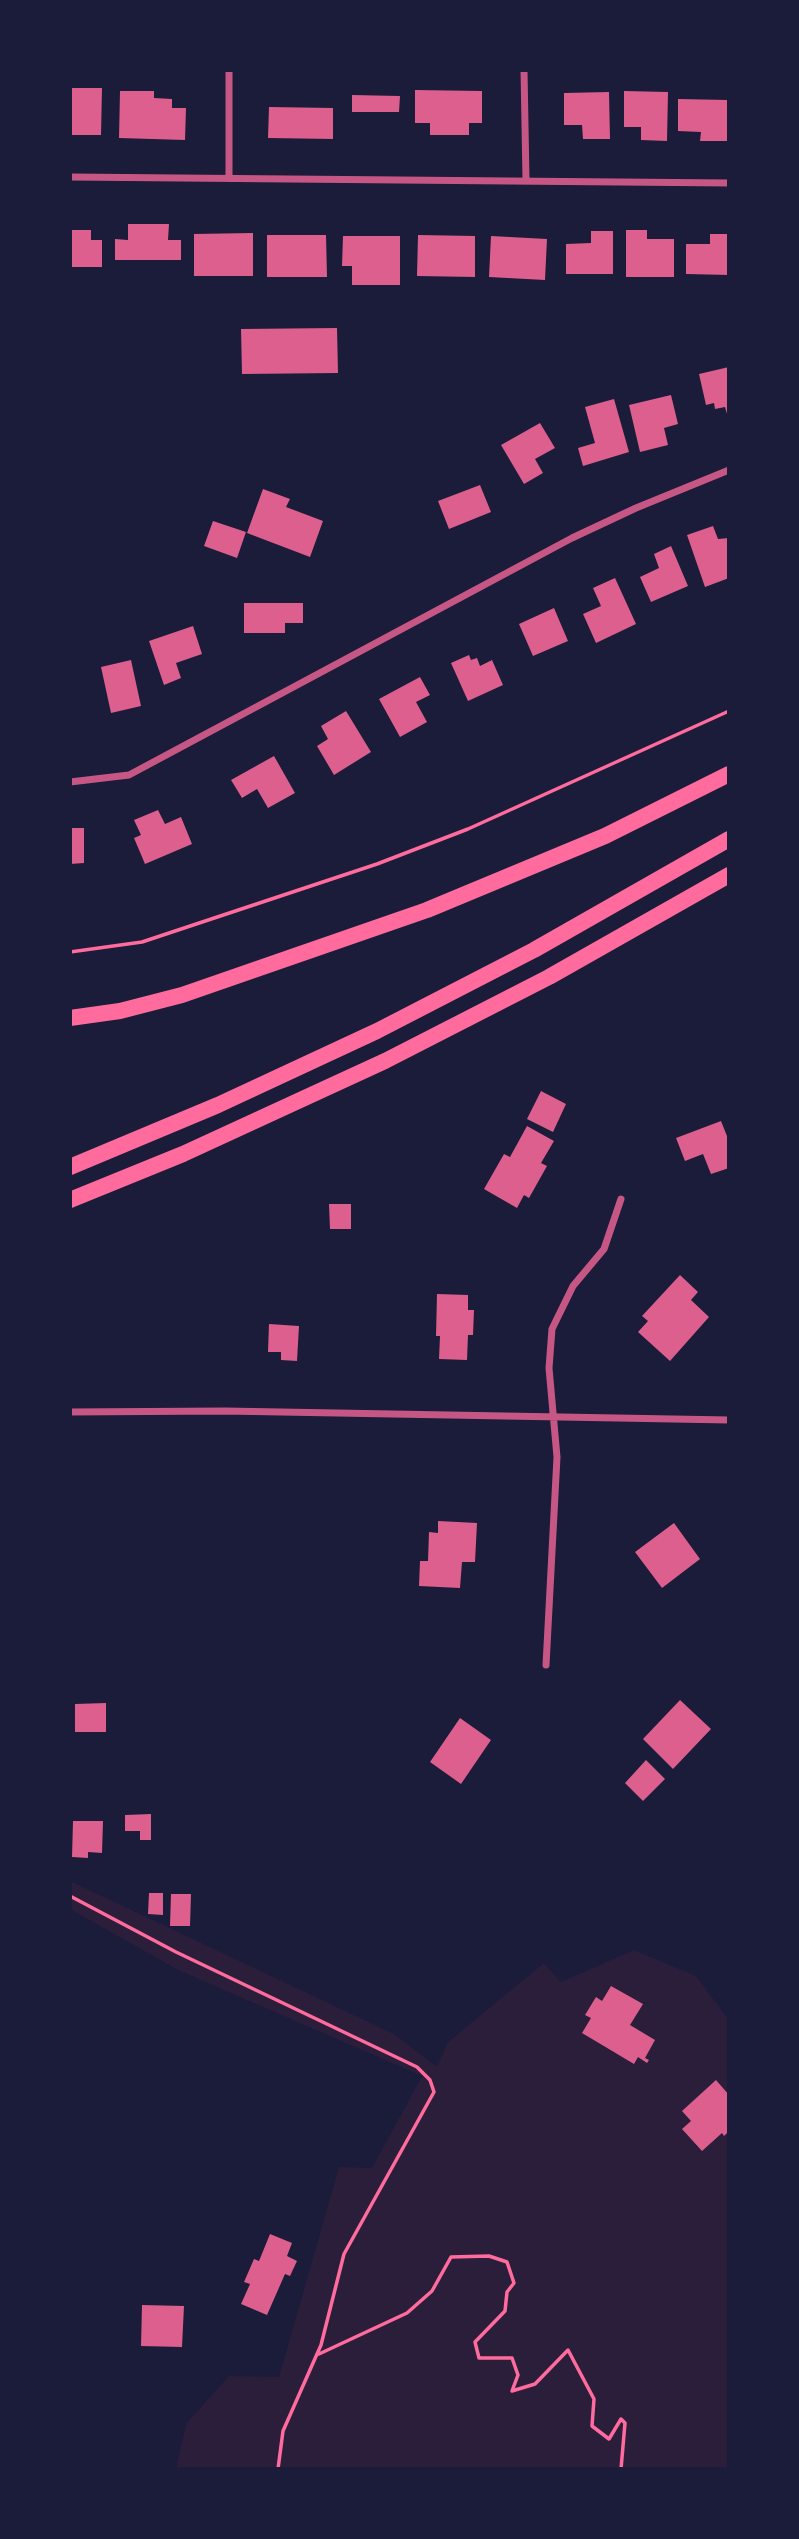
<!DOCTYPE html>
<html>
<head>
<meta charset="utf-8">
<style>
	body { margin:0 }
	#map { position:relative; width:799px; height:2539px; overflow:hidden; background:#1b1b3a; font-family:Mulish,sans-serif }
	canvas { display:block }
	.frame { position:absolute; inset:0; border:72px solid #1b1b3a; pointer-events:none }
</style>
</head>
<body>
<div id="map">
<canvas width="799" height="2539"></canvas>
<div class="frame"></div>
</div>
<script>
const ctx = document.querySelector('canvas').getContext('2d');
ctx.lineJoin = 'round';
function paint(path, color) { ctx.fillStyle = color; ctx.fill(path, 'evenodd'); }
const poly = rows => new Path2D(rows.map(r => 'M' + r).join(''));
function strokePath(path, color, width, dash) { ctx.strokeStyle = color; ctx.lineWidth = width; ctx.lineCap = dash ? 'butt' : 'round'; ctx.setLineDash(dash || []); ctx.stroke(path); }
paint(poly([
	[70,1881,394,2034,437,2067,448,2042,544,1963,561,1982,634,1950,696,1976,729,2020,729,2469,176,2469,186,2424,229,2376,279,2377,339,2167,372,2168,422,2076,178,1970,70,1909]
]), '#2a1e3b');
paint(poly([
	[70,88,102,88,101,135,70,135],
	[415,90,482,91,482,123,469,123,469,135,430,135,430,123,415,123],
	[120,91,154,91,154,98,172,99,172,108,186,108,185,140,119,138],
	[624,91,668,92,667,141,641,140,641,127,624,127],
	[609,92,610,139,583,139,582,125,564,125,564,93],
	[352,95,400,96,399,112,352,112],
	[678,99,728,100,727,141,700,141,701,132,678,131],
	[269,107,333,108,333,139,268,138],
	[128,224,169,224,168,240,181,240,181,260,115,260,115,239,128,240],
	[70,230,91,230,91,240,102,240,102,267,70,267],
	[626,230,647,230,647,239,674,239,674,277,626,277],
	[591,231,613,231,613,274,566,274,566,244,591,243],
	[253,233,253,276,194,276,194,234],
	[710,234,729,234,729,275,686,274,686,244,710,244],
	[267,235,326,235,327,277,267,277],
	[418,235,475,236,475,277,417,276],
	[343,236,400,236,400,285,352,285,352,266,342,266],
	[491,236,547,239,545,280,489,277],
	[337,328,338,373,242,374,241,329],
	[729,367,729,414,727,414,725,407,715,409,714,403,706,405,699,374],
	[671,395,678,424,664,428,668,445,640,452,629,405],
	[614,399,629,452,583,466,578,448,595,443,585,407],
	[540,423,555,448,535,459,543,473,524,484,501,445],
	[480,485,491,512,449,529,438,501],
	[263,489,290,499,286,507,323,521,310,557,247,533],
	[213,521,246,532,237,558,204,546],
	[713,526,718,539,729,538,729,578,705,587,687,535],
	[671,546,688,586,651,602,640,577,659,568,654,554],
	[615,578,636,624,596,643,583,614,601,606,593,588],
	[244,603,303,603,303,623,285,623,285,633,244,633],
	[554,608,568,641,533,656,519,624],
	[193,626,202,654,176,663,181,678,164,685,149,641],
	[469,655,471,660,477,658,480,666,492,660,503,685,468,701,451,663],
	[131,660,141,706,111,713,101,667],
	[420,677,430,695,416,702,427,722,400,737,379,699],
	[346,711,371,752,334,775,317,746,328,739,321,726],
	[274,756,295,793,268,808,257,789,242,798,231,780],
	[158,810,165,824,181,817,192,844,145,864,134,838,141,835,134,820],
	[70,828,84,828,84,863,70,864],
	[541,1091,566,1104,553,1132,527,1119],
	[721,1121,729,1141,729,1168,711,1174,703,1154,685,1161,676,1138],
	[527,1126,554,1141,541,1163,547,1166,529,1198,524,1195,517,1208,484,1189,504,1154,510,1157],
	[329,1204,351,1204,351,1229,330,1229],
	[680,1275,698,1292,691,1300,709,1317,670,1361,638,1332,648,1321,642,1316],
	[437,1294,468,1295,468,1310,474,1310,473,1335,468,1335,467,1360,439,1359,440,1336,436,1336],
	[269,1324,299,1326,297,1361,281,1360,281,1352,268,1352],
	[438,1521,477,1523,475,1562,462,1562,460,1588,419,1586,420,1561,428,1561,429,1532,438,1533],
	[674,1523,700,1559,662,1588,635,1552],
	[680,1700,711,1729,673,1769,643,1739],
	[106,1703,106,1732,75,1732,75,1704],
	[460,1718,491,1740,461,1784,430,1762],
	[646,1760,665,1779,643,1801,625,1783],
	[151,1814,151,1840,140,1840,140,1831,125,1831,125,1815],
	[73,1821,103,1821,102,1853,88,1852,88,1858,72,1857],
	[149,1893,163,1893,163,1915,148,1914],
	[171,1894,191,1894,190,1926,170,1926],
	[611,1986,643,2004,630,2025,655,2040,645,2058,649,2060,647,2063,638,2057,634,2064,582,2033,591,2018,585,2015,596,1997,602,2001],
	[716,2080,729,2095,729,2131,724,2136,722,2133,702,2151,682,2129,691,2121,682,2111],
	[270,2234,292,2243,287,2256,297,2261,290,2276,285,2274,267,2315,241,2304,250,2284,244,2282,254,2259,259,2261],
	[142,2305,184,2306,182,2347,141,2346]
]), '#dd5f8e');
strokePath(poly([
	[70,952,142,942,377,864,468,829,729,711],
	[70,1896,176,1952,417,2067,430,2080,434,2092,344,2254,321,2345,283,2431,278,2469],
	[319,2354,407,2313,432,2291,451,2257,489,2256,507,2262,514,2283,507,2292,505,2311,475,2342,479,2358,512,2358,518,2375,512,2391,535,2384,568,2350,594,2399,592,2426,609,2439,621,2419,625,2423,621,2469]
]), '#ff6b9d', 3.5);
strokePath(poly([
	[524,70,526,180],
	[70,177,729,183],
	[229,178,229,70],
	[70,782,129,775,572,538,636,508,729,470],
	[70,1412,225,1411,729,1420],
	[546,1665,557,1457,549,1368,552,1329,573,1286,604,1249,621,1199]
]), '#c65784', 7);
strokePath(poly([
	[70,1018,120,1011,182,995,427,910,605,836,729,774],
	[70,1167,218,1105,377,1031,534,950,729,839],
	[70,1200,183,1154,385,1061,549,977,729,875]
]), '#ff6b9d', 16);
</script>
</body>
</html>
